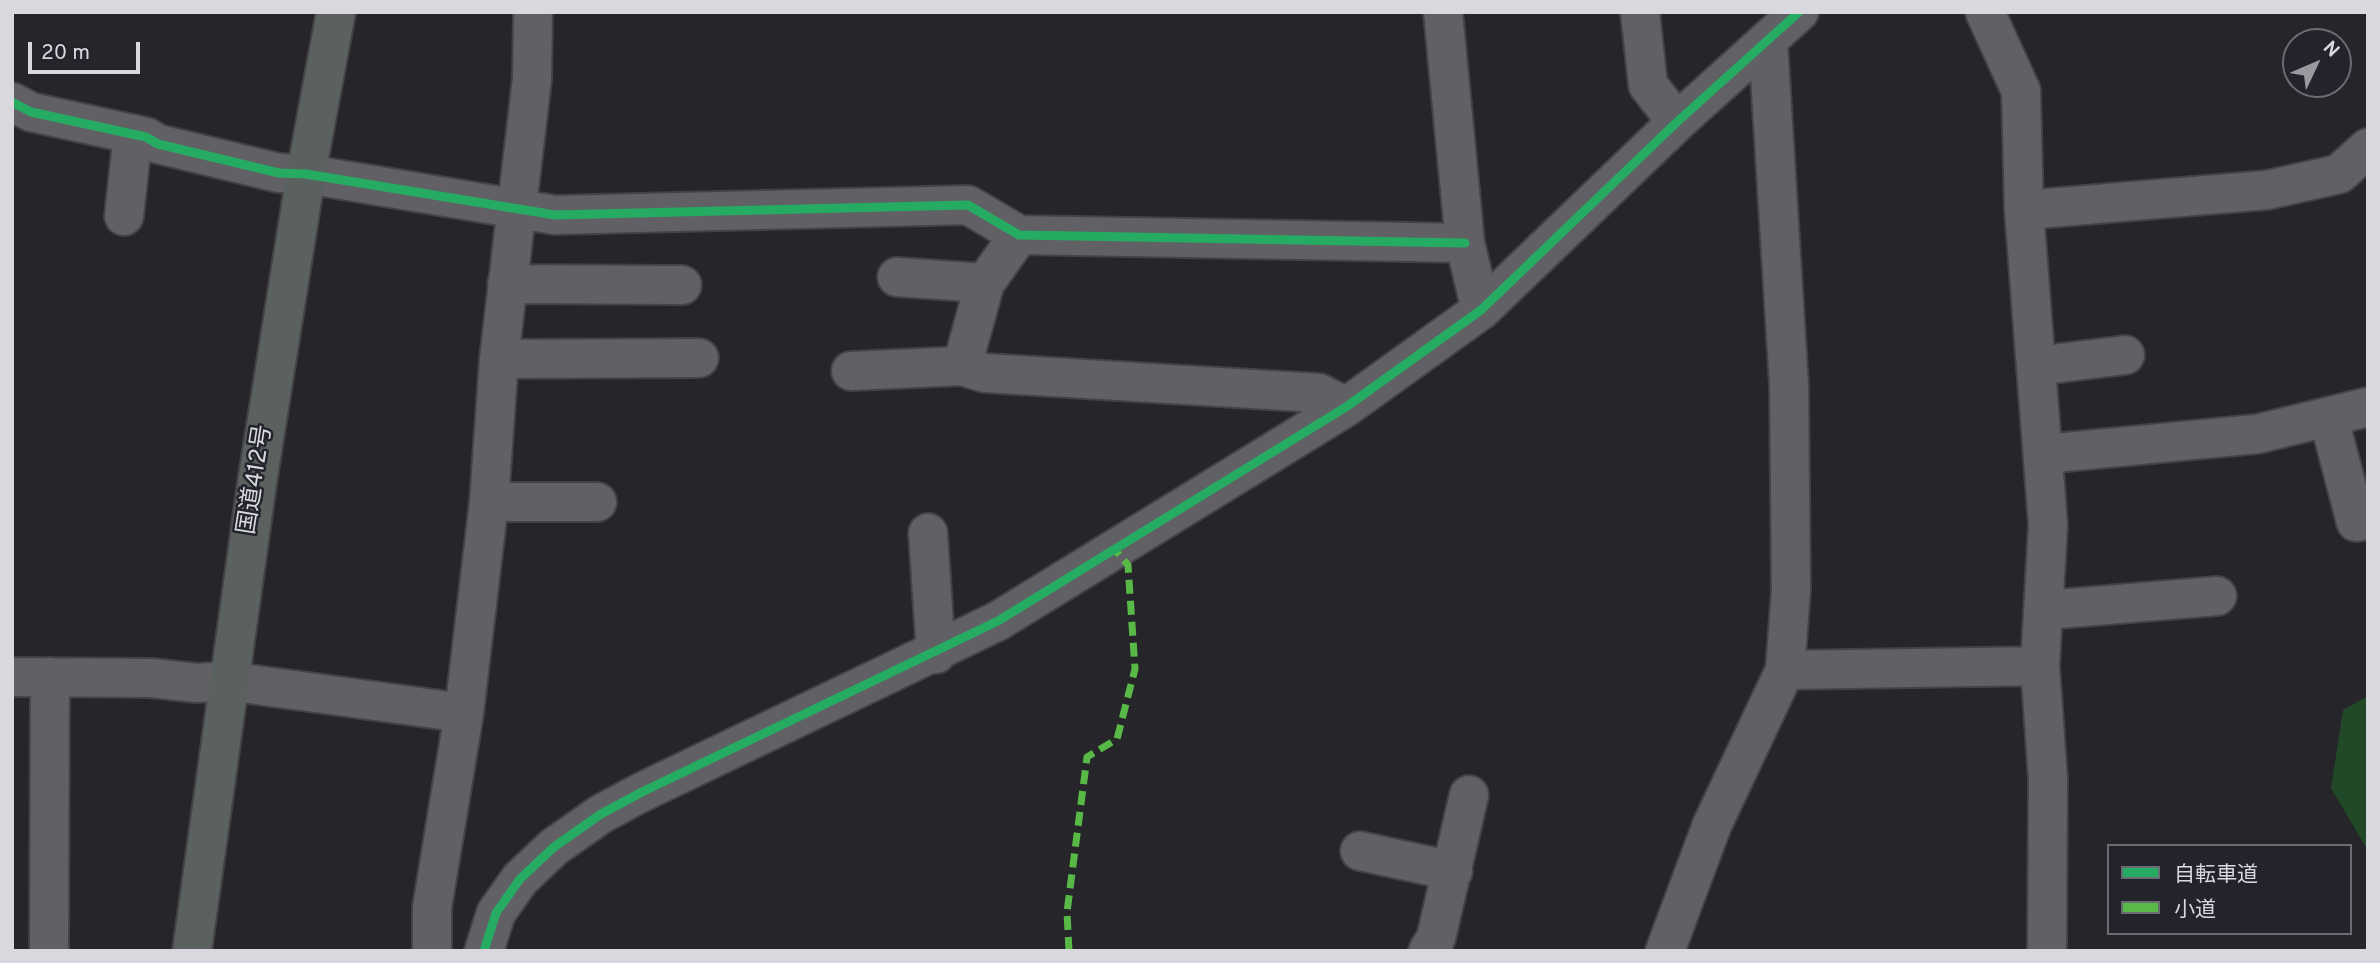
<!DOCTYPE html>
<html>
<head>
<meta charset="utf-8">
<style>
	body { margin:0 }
	#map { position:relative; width:2380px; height:963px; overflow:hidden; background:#25252a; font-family:Overpass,"Noto Sans JP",sans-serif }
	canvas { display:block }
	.frame { position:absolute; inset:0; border:14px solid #d8d8de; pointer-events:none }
	.legend { position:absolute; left:2107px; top:844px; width:245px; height:91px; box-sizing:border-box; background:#23232c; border:2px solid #6b6b73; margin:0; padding:9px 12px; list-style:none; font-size:21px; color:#d8d8de }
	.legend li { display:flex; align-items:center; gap:14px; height:35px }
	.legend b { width:35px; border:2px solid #6b6b73 }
	.north { position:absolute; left:2282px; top:28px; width:70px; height:70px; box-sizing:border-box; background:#23232c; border:2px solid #6b6b73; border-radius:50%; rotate:46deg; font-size:19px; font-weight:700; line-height:28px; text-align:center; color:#d8d8de }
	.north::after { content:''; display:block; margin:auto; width:24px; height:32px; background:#99999f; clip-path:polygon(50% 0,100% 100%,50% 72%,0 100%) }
	.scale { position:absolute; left:28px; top:42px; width:112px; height:32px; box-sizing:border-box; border:4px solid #d8d8de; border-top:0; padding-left:9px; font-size:21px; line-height:24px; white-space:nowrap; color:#d8d8de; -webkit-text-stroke:5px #23232c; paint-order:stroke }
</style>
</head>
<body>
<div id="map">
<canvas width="2380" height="963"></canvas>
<div class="frame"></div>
<ul class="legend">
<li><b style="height:9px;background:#26ab63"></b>自転車道</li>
<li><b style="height:9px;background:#58b947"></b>小道</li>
</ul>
<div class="north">N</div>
<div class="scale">20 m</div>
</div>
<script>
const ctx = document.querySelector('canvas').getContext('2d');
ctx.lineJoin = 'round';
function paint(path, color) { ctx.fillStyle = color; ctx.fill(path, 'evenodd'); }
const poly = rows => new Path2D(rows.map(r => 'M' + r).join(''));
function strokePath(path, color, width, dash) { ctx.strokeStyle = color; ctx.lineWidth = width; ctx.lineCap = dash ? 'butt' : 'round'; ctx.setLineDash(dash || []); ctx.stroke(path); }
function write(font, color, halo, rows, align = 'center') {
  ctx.font = font + ' Overpass,"Noto Sans JP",sans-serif'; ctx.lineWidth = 5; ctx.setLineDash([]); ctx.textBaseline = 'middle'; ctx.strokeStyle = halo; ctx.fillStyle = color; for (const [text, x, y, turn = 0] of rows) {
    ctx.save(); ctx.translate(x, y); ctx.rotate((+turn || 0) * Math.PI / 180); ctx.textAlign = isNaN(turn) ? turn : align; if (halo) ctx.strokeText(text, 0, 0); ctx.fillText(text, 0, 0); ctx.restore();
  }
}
paint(poly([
	[2368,696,2368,851,2331,788,2343,710]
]), '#214827');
const minor = poly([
	[1443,12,1465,243,1481,310],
	[1640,12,1648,85,1677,122],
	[1985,12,2021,91,2024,210,2048,525,2040,666,2048,780,2047,951],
	[12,102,31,112,146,137,158,144,279,173,306,174,555,215,968,205,1019,235,1465,243],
	[2024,210,2267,190,2339,174,2368,148],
	[124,216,133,134],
	[897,277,985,283],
	[507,284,682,285],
	[499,359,699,358],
	[962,366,985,283,1019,235],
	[2036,366,2125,355],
	[851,371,962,366,985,373,1319,393,1346,407],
	[2329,419,2356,522,2368,520],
	[2044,454,2257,434,2368,407],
	[489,502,597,502],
	[928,533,936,654],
	[2045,610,2217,596],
	[1785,670,2040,666],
	[12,677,151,678,197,683,227,681,464,713],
	[1360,851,1453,871],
	[49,951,50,677],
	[432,951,432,908,464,713,489,502,499,359,532,79,533,12],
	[484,951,496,913,520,879,554,847,601,814,642,792,998,621,1346,407,1481,310,1677,122,1799,12],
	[1428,951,1436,938,1469,795],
	[1665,951,1712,825,1785,670,1791,590,1789,386,1768,42]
]);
const highway = poly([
	[192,951,257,483,306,174,336,12]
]);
strokePath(minor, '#434347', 42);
strokePath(highway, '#434347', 42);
strokePath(minor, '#606065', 38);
strokePath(highway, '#5b615f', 38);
strokePath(poly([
	[1069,951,1067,912,1087,757,1117,739,1135,669,1128,565,1115,550]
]), '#58b947', 7, [14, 7]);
strokePath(poly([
	[12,102,31,112,146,137,158,144,279,173,306,174,555,215,968,205,1019,235,1465,243],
	[484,951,496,913,520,879,554,847,601,814,642,792,998,621,1346,407,1481,310,1677,122,1799,12]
]), '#26ab63', 9);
write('24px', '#d8d8de', '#23232c', [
	["国道412号",257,480,-81]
]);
</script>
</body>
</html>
